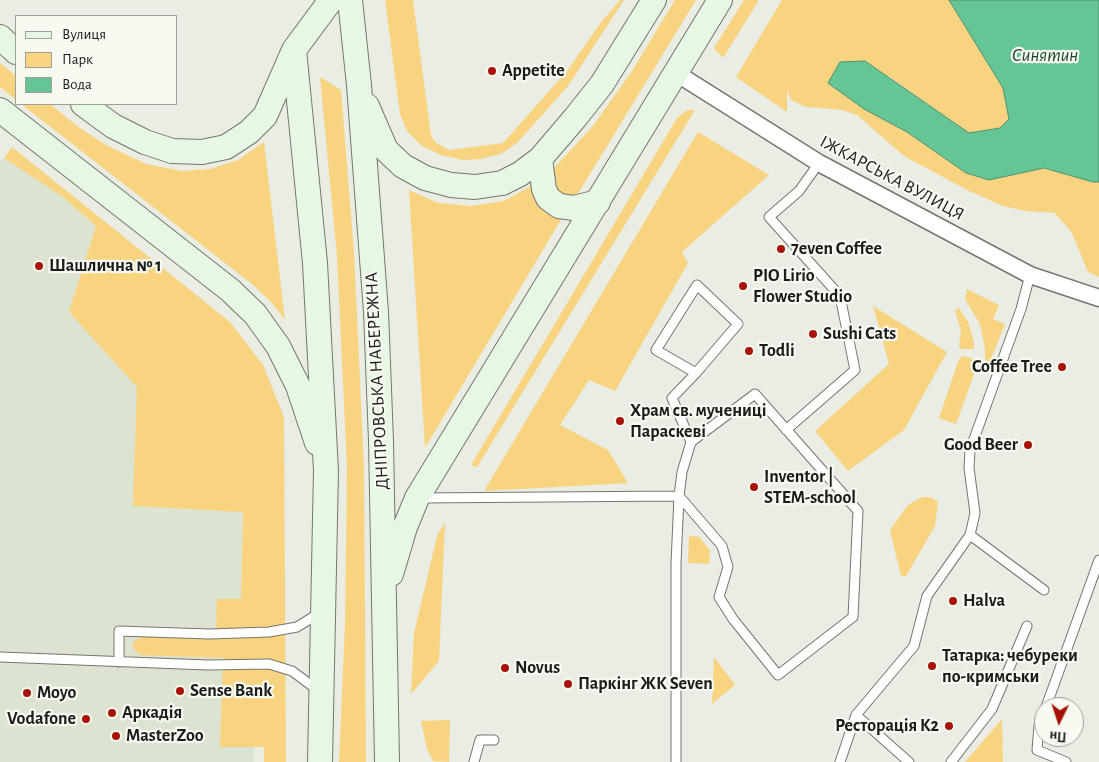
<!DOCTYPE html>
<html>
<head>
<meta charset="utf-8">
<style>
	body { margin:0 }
	#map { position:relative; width:1099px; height:762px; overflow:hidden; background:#e9ede3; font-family:"Alegreya Sans",sans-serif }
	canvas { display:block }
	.legend { position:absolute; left:15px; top:15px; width:162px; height:90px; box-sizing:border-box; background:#f6faf0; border:1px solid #9ea19a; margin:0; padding:6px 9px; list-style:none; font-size:15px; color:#1b1c19 }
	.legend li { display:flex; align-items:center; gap:10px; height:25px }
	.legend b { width:25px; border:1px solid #9ea19a }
	.north { position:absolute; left:1034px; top:697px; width:50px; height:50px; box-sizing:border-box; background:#f6faf0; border:1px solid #9ea19a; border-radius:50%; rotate:184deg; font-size:14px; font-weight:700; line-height:20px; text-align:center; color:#1b1c19 }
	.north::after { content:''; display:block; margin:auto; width:18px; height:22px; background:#a71407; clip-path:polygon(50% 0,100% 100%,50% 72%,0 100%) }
</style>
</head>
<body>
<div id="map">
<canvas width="1099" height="762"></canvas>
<ul class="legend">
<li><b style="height:6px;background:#e6f7e4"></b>Вулиця</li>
<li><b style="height:14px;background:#f8d380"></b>Парк</li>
<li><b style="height:14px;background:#65c595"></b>Вода</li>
</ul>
<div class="north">Пн</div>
</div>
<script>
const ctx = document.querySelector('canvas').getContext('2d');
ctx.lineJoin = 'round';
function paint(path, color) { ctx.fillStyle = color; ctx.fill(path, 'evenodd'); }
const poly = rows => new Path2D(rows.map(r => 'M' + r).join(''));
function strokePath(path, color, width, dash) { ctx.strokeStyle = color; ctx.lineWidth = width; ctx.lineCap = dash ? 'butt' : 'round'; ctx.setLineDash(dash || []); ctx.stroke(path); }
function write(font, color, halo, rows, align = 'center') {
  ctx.font = font + ' "Alegreya Sans",sans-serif'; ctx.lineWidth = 4.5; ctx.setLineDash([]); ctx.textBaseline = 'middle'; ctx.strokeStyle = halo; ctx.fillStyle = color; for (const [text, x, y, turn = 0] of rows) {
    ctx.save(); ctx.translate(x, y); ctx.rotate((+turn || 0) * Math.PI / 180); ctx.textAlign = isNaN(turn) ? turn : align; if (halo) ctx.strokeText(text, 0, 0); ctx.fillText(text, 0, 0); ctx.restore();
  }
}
paint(poly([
	[4,158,63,197,96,226,69,312,138,387,133,506,243,511,241,599,256,671,254,762,0,762,0,161]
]), '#dce3d1');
paint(poly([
	[385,0,413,0,431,135,435,142,449,150,503,143,567,71,602,21,620,0,624,0,568,86,517,143,501,154,481,159,463,160,441,155,422,146,407,131,400,114],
	[675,0,696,0,576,197,564,197,553,191,550,179,554,168,593,126,632,71],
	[744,0,759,0,723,58,714,48],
	[782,0,949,0,1003,88,1009,119,1000,128,969,133,888,76,864,109,907,132,966,173,989,180,1044,168,1093,182,1099,182,1099,277,1088,272,1072,233,1055,213,1026,211,1003,206,969,191,904,156,857,115,842,110,806,107,791,100,787,90,787,112,736,77],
	[0,63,16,76,16,100,0,87],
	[320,77,341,90,354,252,364,468,366,762,339,762,345,624,347,468,337,256],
	[21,104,50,104,77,126,106,145,146,164,182,171,210,169,238,160,264,142,285,320,271,302,252,284],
	[687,110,695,110,477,467,471,465,677,118],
	[698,132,769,175,682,252,688,263,615,391,589,380,560,425,608,450,628,483,484,491],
	[12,147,230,322,263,365,284,417,286,762,264,762,264,747,220,747,223,658,140,655,133,648,133,642,141,637,223,638,216,628,217,599,241,599,243,512,133,506,137,387,69,312,96,226,63,197,4,158],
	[533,185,562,218,425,448,409,190,438,203,471,206,504,201],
	[967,289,999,305,993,319,1005,324,985,374,985,349,980,324,965,299],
	[873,306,947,352,904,430,848,471,815,431,889,364],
	[959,308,968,322,974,342,974,349,960,349,959,345,961,330,955,311],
	[963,356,974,359,977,366,956,424,939,418,959,359],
	[922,497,931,497,938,502,935,526,906,576,901,576,890,530,908,505],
	[445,522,439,661,411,694,414,633,437,536],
	[689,536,699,537,710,550,709,564,688,563],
	[714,657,735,685,712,704],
	[1002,719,1003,762,965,762],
	[450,720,449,762,433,761,427,749,421,721]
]), '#f8d380');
const water = poly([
	[949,0,1099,0,1099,182,1093,182,1044,168,989,180,966,173,907,132,864,109,828,83,840,62,865,61,969,133,1000,128,1009,119,1003,88,949,0]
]);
paint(water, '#65c595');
strokePath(water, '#4f9270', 1);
const service = poly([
	[755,394,858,511,853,617,778,675,733,619,719,597,728,567,722,546,679,496,682,472,691,442,755,394],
	[786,430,855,370,840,296,769,217,799,191,819,163],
	[691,442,672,398,696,373,738,324,697,285,656,350,696,373],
	[420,498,679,496,676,564,676,762],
	[970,535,1044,590],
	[0,657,208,665,269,664,292,671,319,691],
	[119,662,119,631,209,634,269,632,297,627,321,612],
	[1046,707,1099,560],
	[1044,711,1039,726,1037,750,1066,762],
	[856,715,914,646,927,596,970,535,975,513,969,468,970,450,1021,309,1030,275],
	[474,762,480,740,494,740],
	[840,762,856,715,909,762],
	[951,762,992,709,1027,626]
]);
const minor = poly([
	[676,73,819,163,1030,275,1099,298]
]);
const secondary = poly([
	[350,0,359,85,376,312,381,441,387,762],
	[0,37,16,52],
	[294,50,315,263,326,471,320,762],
	[83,104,113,126,145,142,172,151,202,152,226,147,249,132,265,116,294,50,331,0],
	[367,106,386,150,403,166,425,178,451,185,475,187,502,183,520,174,540,159,575,118,602,84,654,0],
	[0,110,230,290,255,314,278,346,298,386,317,443],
	[540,159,544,189,548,198,559,206,574,208,598,202],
	[391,574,405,527,417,498,720,0]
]);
strokePath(service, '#74776e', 11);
strokePath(minor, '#74776e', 19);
strokePath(secondary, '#74776e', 26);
strokePath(service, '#fff', 9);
strokePath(minor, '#fff', 16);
strokePath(secondary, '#e6f7e4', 24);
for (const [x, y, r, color] of [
	[492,71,5,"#a71407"],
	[781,249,5,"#a71407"],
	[39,266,5,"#a71407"],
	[743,286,5,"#a71407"],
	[813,334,5,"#a71407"],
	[749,351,5,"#a71407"],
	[1062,367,5,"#a71407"],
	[620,421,5,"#a71407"],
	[1028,445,5,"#a71407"],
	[754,487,5,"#a71407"],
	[953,601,5,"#a71407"],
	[932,666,5,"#a71407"],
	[505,668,5,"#a71407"],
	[568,684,5,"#a71407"],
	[180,691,5,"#a71407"],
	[27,693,5,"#a71407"],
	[112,713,5,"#a71407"],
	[86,719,5,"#a71407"],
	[949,726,5,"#a71407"],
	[116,736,5,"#a71407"]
]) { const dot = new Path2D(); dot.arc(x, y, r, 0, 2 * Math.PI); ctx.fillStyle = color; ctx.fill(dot); strokePath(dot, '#f6faf0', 2); }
write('bold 18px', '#1b1c19', '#f6faf0', [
	["Appetite",502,71],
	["7even Coffee",791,249],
	["Шашлична № 1",49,266],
	["PIO Lirio",753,276],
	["Flower Studio",753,297],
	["Sushi Cats",823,334],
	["Todli",759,351],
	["Coffee Tree",1052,367,"right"],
	["Храм св. мучениці",630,411],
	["Параскеві",630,432],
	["Good Beer",1018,445,"right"],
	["Inventor |",764,477],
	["STEM-school",764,498],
	["Halva",963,601],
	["Татарка: чебуреки",942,656],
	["по-кримськи",942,677],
	["Novus",515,668],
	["Паркінг ЖК Seven",578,684],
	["Sense Bank",190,691],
	["Moyo",37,693],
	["Аркадія",122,713],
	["Vodafone",76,719,"right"],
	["Ресторація K2",939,726,"right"],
	["MasterZoo",126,736]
], 'left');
write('18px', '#1b1c19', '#f6faf0', [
	["ІЖКАРСЬКА ВУЛИЦЯ",892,178,28],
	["ДНІПРОВСЬКА НАБЕРЕЖНА",377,381,-93]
]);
write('italic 19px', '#1a432f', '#f6faf0', [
	["Синятин",1045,55]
]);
</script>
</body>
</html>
